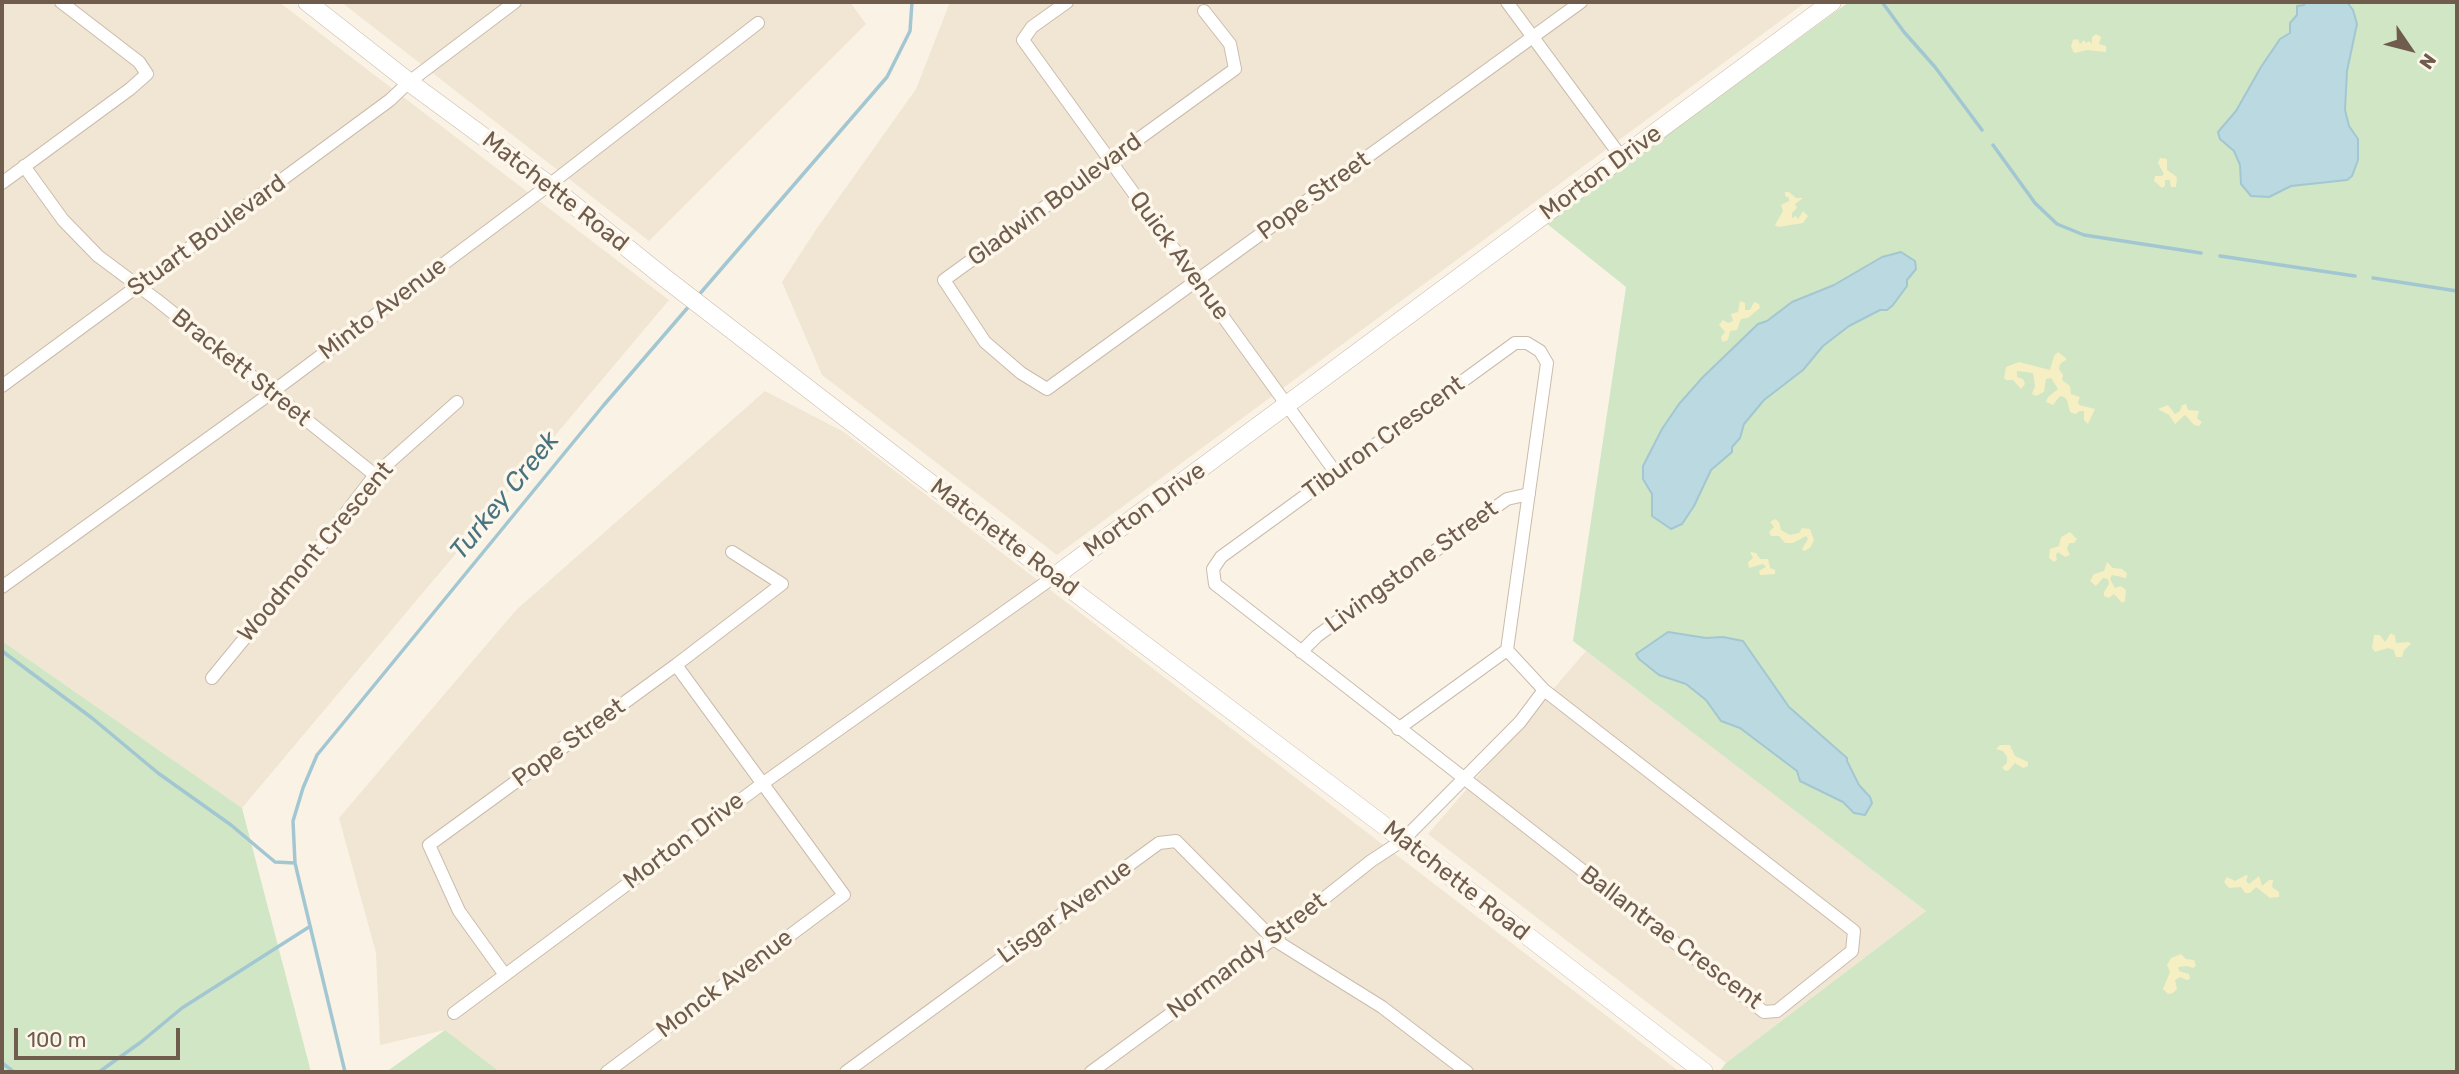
<!DOCTYPE html>
<html>
<head>
<meta charset="utf-8">
<style>
	body { margin:0 }
	#map { position:relative; width:2459px; height:1074px; overflow:hidden; background:#faf3e5; font-family:Rubik,sans-serif }
	canvas { display:block }
	.frame { position:absolute; inset:0; border:4px solid #705c4d; pointer-events:none }
	.north { position:absolute; left:2375px; top:14px; width:70px; height:70px; -webkit-text-stroke:5px #fdf7eb; paint-order:stroke; rotate:125deg; font-size:19px; font-weight:700; line-height:28px; text-align:center; color:#705c4d }
	.north::after { content:''; display:block; margin:auto; width:24px; height:32px; background:#705c4d; clip-path:polygon(50% 0,100% 100%,50% 72%,0 100%) }
	.scale { position:absolute; left:14px; top:1028px; width:166px; height:32px; box-sizing:border-box; border:4px solid #705c4d; border-top:0; padding-left:9px; font-size:21px; line-height:24px; white-space:nowrap; color:#705c4d; -webkit-text-stroke:5px #fdf7eb; paint-order:stroke }
</style>
</head>
<body>
<div id="map">
<canvas width="2459" height="1074"></canvas>
<div class="frame"></div>
<div class="north">N</div>
<div class="scale">100 m</div>
</div>
<script>
const ctx = document.querySelector('canvas').getContext('2d');
ctx.lineJoin = 'round';
function paint(path, color) { ctx.fillStyle = color; ctx.fill(path, 'evenodd'); }
const poly = rows => new Path2D(rows.map(r => 'M' + r).join(''));
function strokePath(path, color, width, dash) { ctx.strokeStyle = color; ctx.lineWidth = width; ctx.lineCap = dash ? 'butt' : 'round'; ctx.setLineDash(dash || []); ctx.stroke(path); }
function write(font, color, halo, rows, align = 'center') {
  ctx.font = font + ' Rubik,sans-serif'; ctx.lineWidth = 7; ctx.setLineDash([]); ctx.textBaseline = 'middle'; ctx.strokeStyle = halo; ctx.fillStyle = color; for (const [text, x, y, turn = 0] of rows) {
    ctx.save(); ctx.translate(x, y); ctx.rotate((+turn || 0) * Math.PI / 180); ctx.textAlign = isNaN(turn) ? turn : align; if (halo) ctx.strokeText(text, 0, 0); ctx.fillText(text, 0, 0); ctx.restore();
  }
}
paint(poly([
	[2,2,279,2,669,300,242,808,2,641],
	[341,2,850,2,866,24,649,241],
	[950,2,1806,2,1057,555,822,375,782,282,815,231,916,89],
	[765,391,844,432,1680,1072,500,1072,445,1030,380,1045,376,953,339,818,516,610],
	[1586,651,1926,911,1726,1063,1428,834]
]), '#f1e6d4');
paint(poly([
	[1849,2,2457,2,2457,1072,1719,1072,1726,1063,1926,911,1573,641,1626,287,1546,223],
	[2,641,242,808,311,1072,2,1072],
	[445,1030,500,1072,386,1072]
]), '#d0e6c5');
paint(poly([
	[2096,34,2101,37,2099,44,2106,46,2106,52,2087,50,2075,53,2073,51,2071,46,2073,40,2078,39,2080,44,2084,40,2086,43,2089,41,2092,44,2092,37],
	[2160,158,2167,159,2167,170,2177,177,2176,187,2171,187,2170,180,2165,180,2165,186,2162,188,2154,181,2155,176,2162,176,2164,174,2158,163],
	[1785,192,1789,192,1796,198,1803,198,1795,204,1797,208,1792,213,1792,218,1796,216,1798,219,1803,211,1808,216,1803,223,1778,227,1775,225,1783,211,1781,205,1789,201,1789,198,1785,196],
	[1740,301,1745,303,1745,310,1750,310,1754,302,1759,304,1760,308,1748,318,1741,319,1737,330,1730,331,1728,340,1722,342,1721,337,1725,332,1719,325,1723,320,1728,323,1733,321,1731,314,1738,312],
	[2058,352,2067,359,2060,364,2059,369,2063,375,2062,380,2070,386,2071,394,2080,397,2078,402,2079,405,2095,409,2088,424,2084,420,2084,411,2080,411,2075,414,2070,412,2067,400,2064,397,2060,396,2053,405,2046,402,2048,397,2058,389,2051,378,2046,379,2044,392,2036,396,2032,394,2035,386,2033,373,2017,371,2017,377,2023,379,2025,384,2021,389,2013,380,2006,380,2004,378,2006,367,2019,362,2050,370,2054,356],
	[2186,404,2188,410,2199,411,2197,418,2202,422,2199,426,2194,425,2185,415,2175,424,2169,415,2158,409,2168,405,2175,414,2180,411,2182,405],
	[1775,519,1779,522,1781,530,1790,535,1799,533,1802,528,1810,529,1814,540,1810,548,1804,551,1802,549,1808,539,1806,536,1793,543,1785,543,1779,536,1771,536,1769,532,1774,527,1770,522],
	[2070,532,2077,539,2074,543,2069,543,2067,549,2070,555,2065,557,2058,552,2056,555,2057,560,2054,562,2049,558,2050,549,2059,546,2061,537],
	[1750,552,1756,553,1760,559,1768,559,1770,568,1775,570,1775,574,1760,575,1759,571,1766,567,1763,564,1749,568,1748,562,1753,558],
	[2107,562,2113,568,2122,569,2127,573,2126,578,2112,575,2110,579,2115,588,2121,586,2126,590,2125,601,2122,603,2114,594,2109,598,2104,596,2104,592,2109,584,2108,579,2103,578,2096,586,2090,581,2094,574,2104,571],
	[2391,633,2395,636,2396,643,2409,642,2411,644,2404,650,2402,657,2396,657,2394,650,2388,648,2375,652,2372,648,2374,635,2380,635,2385,642],
	[2000,745,2010,745,2015,756,2028,762,2028,766,2023,768,2015,763,2008,771,2004,770,2002,767,2007,763,2007,757,2003,751,1996,749],
	[2246,875,2248,876,2246,881,2249,884,2259,876,2262,886,2269,880,2273,880,2272,887,2279,892,2279,897,2270,898,2256,887,2250,893,2245,893,2241,887,2229,888,2224,882,2227,877,2235,881],
	[2181,954,2186,959,2194,960,2196,966,2193,968,2187,966,2178,967,2179,971,2189,974,2190,979,2187,980,2180,977,2175,980,2177,989,2173,993,2168,994,2163,989,2170,972,2167,965,2171,958]
]), '#f6efc3');
const water = poly([
	[2306,2,2347,2,2353,10,2357,24,2347,71,2345,110,2349,126,2358,139,2358,160,2352,176,2347,180,2291,186,2269,197,2251,196,2241,184,2240,165,2234,151,2220,139,2218,132,2236,111,2261,67,2280,39,2290,33,2290,23,2297,15,2297,6,2304,5,2306,2],
	[1901,252,1915,261,1916,269,1907,280,1907,286,1893,305,1887,310,1880,310,1849,326,1823,346,1803,370,1764,400,1744,424,1740,438,1732,447,1732,452,1711,470,1694,506,1682,524,1671,529,1652,516,1652,494,1643,479,1643,466,1662,429,1679,404,1703,377,1758,324,1767,321,1792,302,1834,285,1882,257,1901,252],
	[1668,632,1706,638,1723,637,1743,641,1789,707,1847,758,1847,761,1859,785,1870,797,1872,803,1865,815,1854,813,1843,802,1800,781,1797,771,1740,728,1721,721,1706,700,1686,684,1659,675,1639,659,1636,654,1668,632]
]);
paint(water, '#bbd9e1');
strokePath(water, '#a3c7d2', 2);
strokePath(poly([
	[1882,2,1904,32,1935,67,1982,130],
	[1993,145,2035,203,2057,224,2084,235,2201,253],
	[2220,256,2355,276],
	[2373,278,2457,291],
	[697,297,887,77,910,31,912,2],
	[2,651,92,718,158,773,231,825,275,862,295,863],
	[2,1063,14,1072],
	[99,1072,141,1042,182,1008,309,927],
	[345,1072,295,863,293,821,303,788,317,755,603,406,690,305]
]), '#a3c7d2', 3.5);
const street = poly([
	[1067,2,1032,27,1023,40,1336,473],
	[1507,2,1622,158],
	[1204,11,1230,44,1235,69,944,280,985,342,1021,373,1047,389,1581,2],
	[24,166,63,220,98,256,157,300,375,475],
	[2,183,130,89,147,74,139,62,61,2],
	[1515,343,1527,343,1540,351,1547,363,1507,650,1544,690,1854,931,1852,951,1777,1011,1764,1012,1215,584,1213,569,1221,557,1515,343],
	[2,386,390,100,409,82,515,2],
	[2,587,271,393,549,185,758,23],
	[1301,652,1317,636,1507,499,1529,494],
	[212,678,322,544,375,475,457,402],
	[1398,729,1507,650],
	[505,975,459,911,429,845,676,665,782,584,732,552],
	[454,1013,762,784,1055,576],
	[607,1072,844,895,676,665],
	[846,1072,1159,843,1176,841,1273,939,1382,1007,1467,1072],
	[1091,1072,1273,939,1371,861,1403,840,1520,722,1544,690]
]);
const secondary = poly([
	[307,2,409,82,549,185,661,275,921,476,1403,840,1704,1072],
	[1055,576,1832,2]
]);
strokePath(street, '#cabcac', 14);
strokePath(secondary, '#cdbcab', 19);
strokePath(street, '#fff', 12);
strokePath(secondary, '#fff', 18);
write('24px', '#705c4d', '#fdf7eb', [
	["Morton Drive",1601,173,-36],
	["Matchette Road",555,192,38],
	["Pope Street",1314,196,-36],
	["Gladwin Boulevard",1055,200,-36],
	["Stuart Boulevard",207,236,-36],
	["Quick Avenue",1179,256,54],
	["Minto Avenue",383,309,-37],
	["Brackett Street",241,368,39],
	["Tiburon Crescent",1384,438,-36],
	["Morton Drive",1145,510,-36],
	["Matchette Road",1004,538,37],
	["Woodmont Crescent",316,552,-50],
	["Livingstone Street",1412,567,-36],
	["Pope Street",569,743,-36],
	["Morton Drive",684,841,-37],
	["Matchette Road",1456,881,38],
	["Lisgar Avenue",1065,912,-36],
	["Ballantrae Crescent",1671,938,37],
	["Normandy Street",1247,956,-37],
	["Monck Avenue",725,984,-37]
]);
write('italic 26px', '#487481', '#fdf7eb', [
	["Turkey Creek",505,496,-51]
]);
</script>
</body>
</html>
